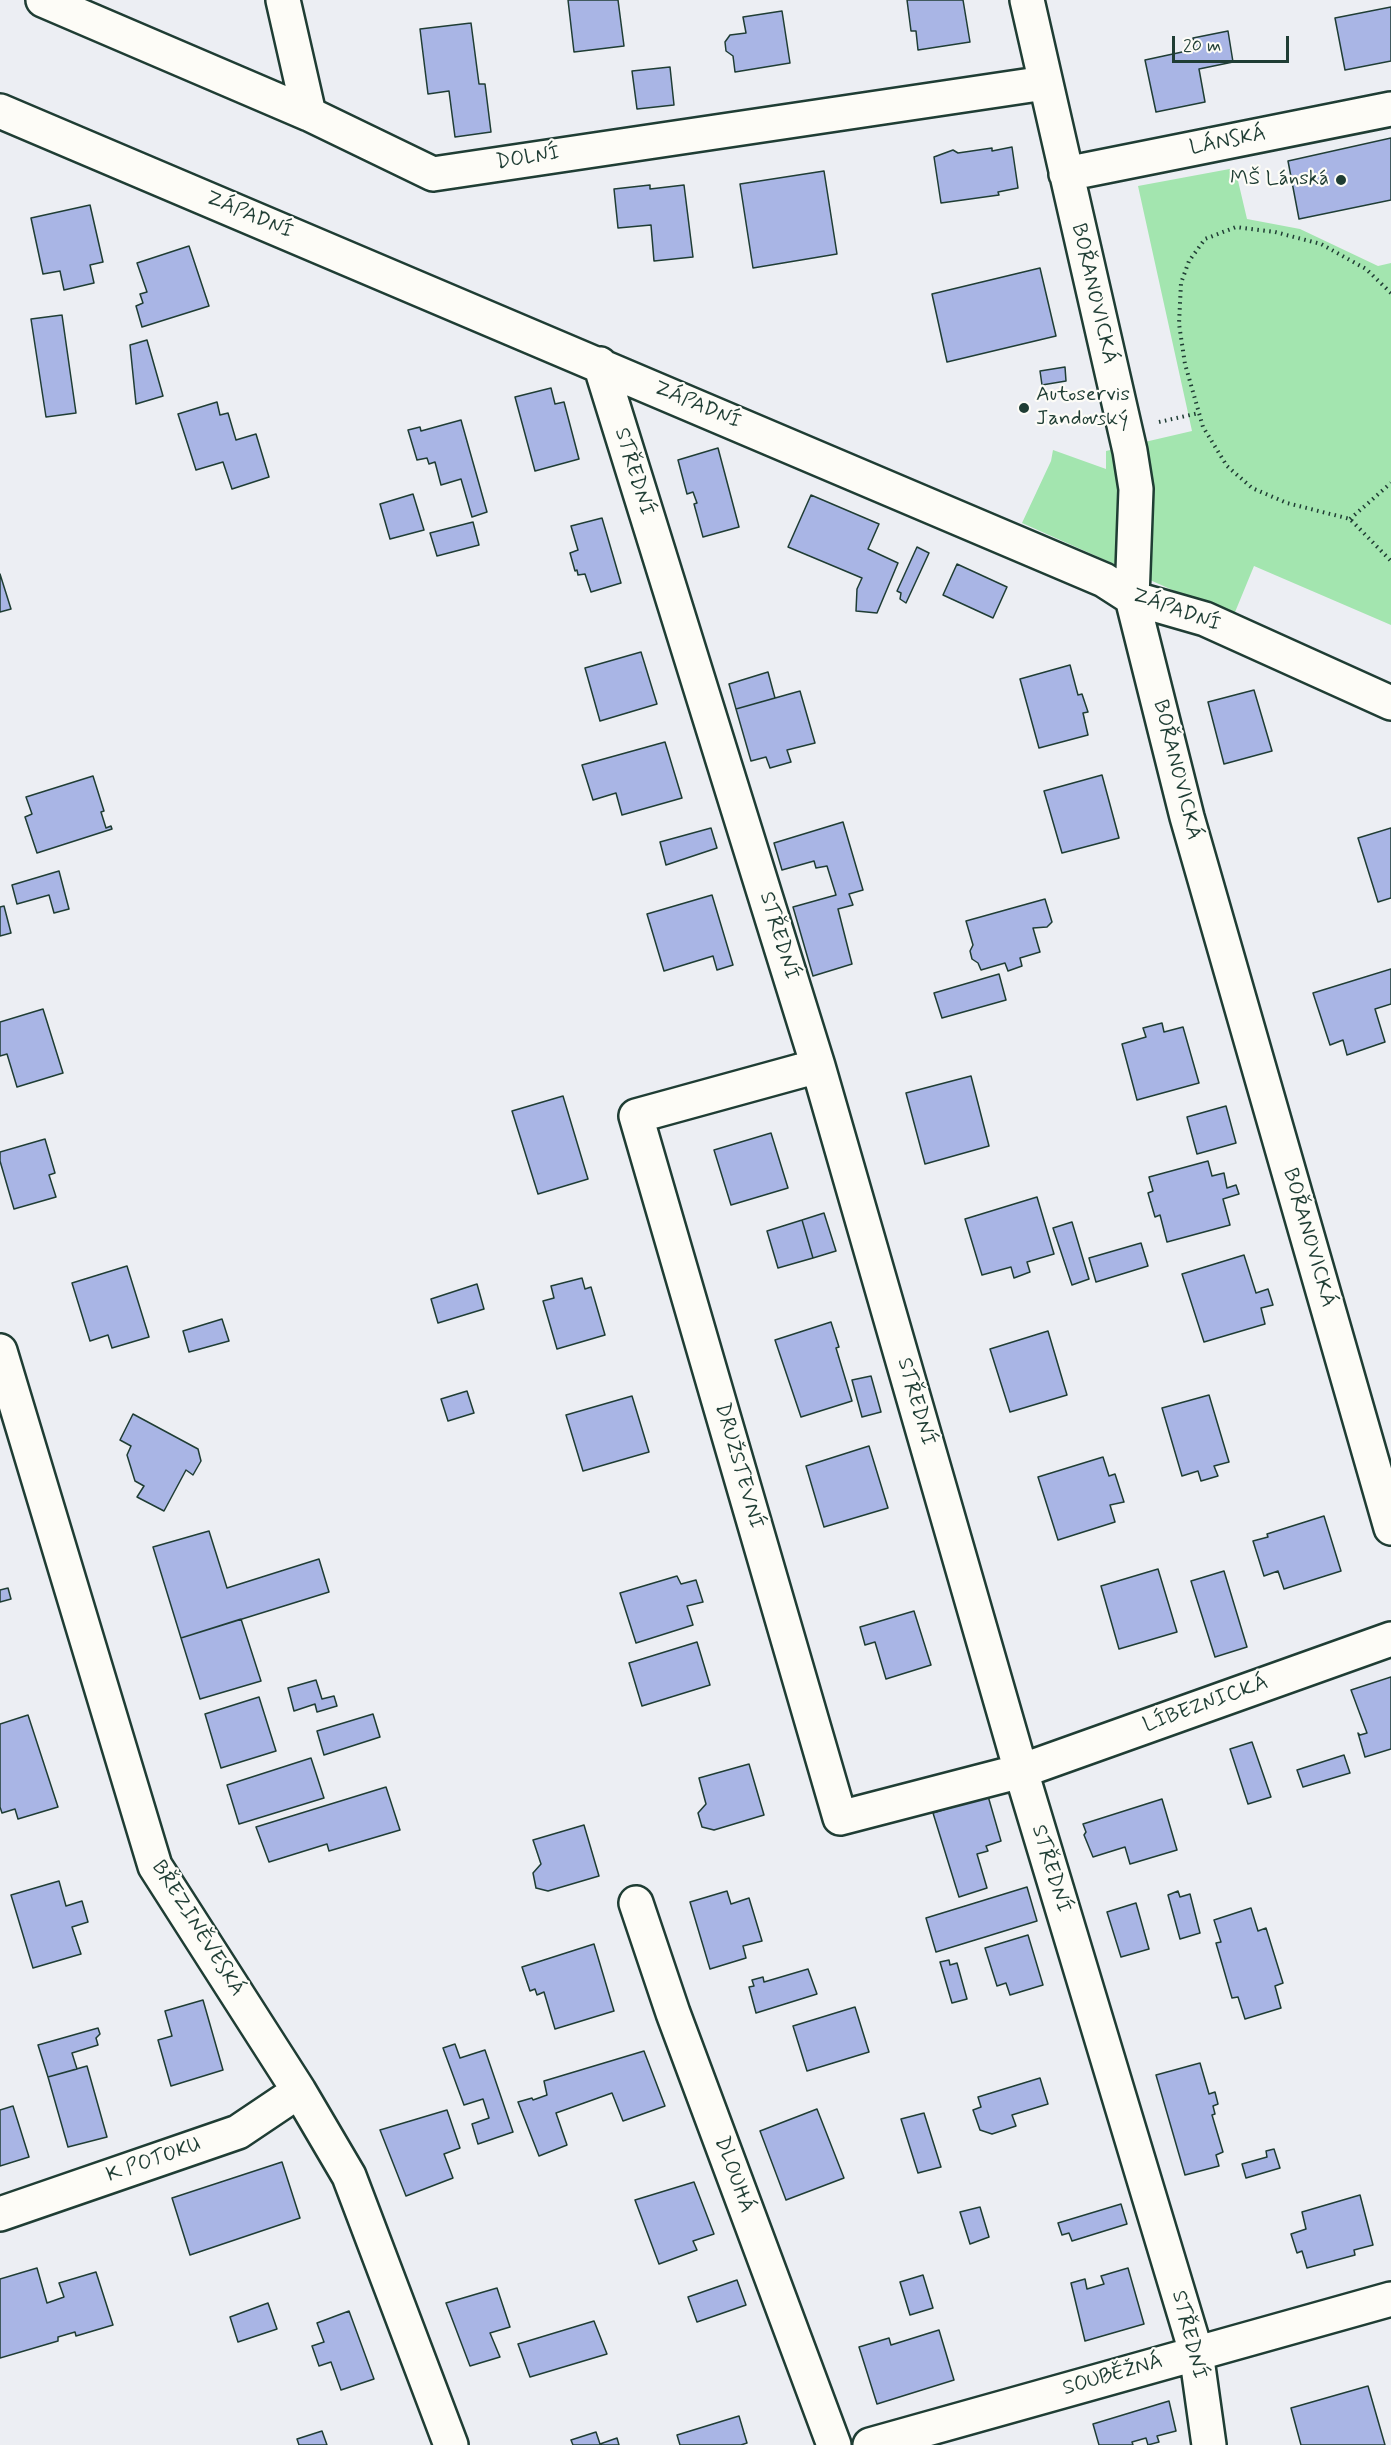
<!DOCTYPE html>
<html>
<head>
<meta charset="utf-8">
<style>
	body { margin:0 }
	#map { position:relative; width:1391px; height:2445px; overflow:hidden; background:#eceef3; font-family:Mynerve,sans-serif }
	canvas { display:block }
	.scale { position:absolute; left:1172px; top:36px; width:117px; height:27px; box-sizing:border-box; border:3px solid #1f3d34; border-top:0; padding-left:8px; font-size:18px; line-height:21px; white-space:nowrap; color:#1f3d34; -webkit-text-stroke:4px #fdfcf7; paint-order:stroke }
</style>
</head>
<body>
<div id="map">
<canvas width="1391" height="2445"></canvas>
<div class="scale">20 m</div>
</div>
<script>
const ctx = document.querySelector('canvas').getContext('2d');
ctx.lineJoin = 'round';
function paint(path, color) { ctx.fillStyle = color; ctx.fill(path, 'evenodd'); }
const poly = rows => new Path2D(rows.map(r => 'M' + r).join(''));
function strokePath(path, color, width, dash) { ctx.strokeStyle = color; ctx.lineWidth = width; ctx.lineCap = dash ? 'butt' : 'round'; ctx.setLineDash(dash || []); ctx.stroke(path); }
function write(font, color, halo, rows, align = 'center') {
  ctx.font = font + ' Mynerve,sans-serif'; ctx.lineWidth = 4.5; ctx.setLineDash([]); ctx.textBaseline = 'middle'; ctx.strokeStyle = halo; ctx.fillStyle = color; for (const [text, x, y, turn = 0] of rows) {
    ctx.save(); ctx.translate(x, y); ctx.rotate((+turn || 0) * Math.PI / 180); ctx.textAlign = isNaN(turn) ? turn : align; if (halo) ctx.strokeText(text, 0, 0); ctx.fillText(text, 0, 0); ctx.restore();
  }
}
paint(poly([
	[1235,168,1247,219,1300,229,1378,266,1391,263,1391,625,1254,566,1233,617,1022,523,1051,461,1053,450,1106,469,1106,451,1192,431,1138,186]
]), '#a3e5af');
const building = poly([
	[568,0,618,0,624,46,574,52,568,0],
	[907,0,963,0,970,42,918,50,916,31,911,31,907,0],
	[1391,7,1391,61,1345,70,1335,18,1391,7],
	[782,11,790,63,735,72,733,56,726,51,725,42,730,35,746,33,743,17,782,11],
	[471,23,479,84,485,84,491,132,455,137,449,91,428,94,420,29,471,23],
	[1228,31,1233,62,1199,69,1205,102,1156,112,1145,60,1196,49,1193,38,1228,31],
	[670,67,674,105,637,109,632,71,670,67],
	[1391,138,1391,200,1299,219,1288,161,1391,138],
	[1012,147,1018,188,998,192,999,195,941,203,934,157,953,150,958,153,992,148,992,151,1012,147],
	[824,171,837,254,753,268,740,184,824,171],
	[650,185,650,189,684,185,693,257,654,261,651,225,618,228,614,189,650,185],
	[90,205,103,262,90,265,94,283,64,290,60,271,43,274,31,218,90,205],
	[189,246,209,306,142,327,136,306,143,303,140,294,147,292,137,263,189,246],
	[1040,268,1056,336,947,362,932,294,1040,268],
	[62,315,76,413,46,417,31,319,62,315],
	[147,340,163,396,136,404,130,345,147,340],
	[1065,367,1066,381,1042,385,1040,371,1065,367],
	[551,388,555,404,564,402,579,459,535,471,515,397,551,388],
	[217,402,220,415,228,413,236,440,256,434,269,477,232,489,223,462,196,470,178,414,217,402],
	[461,420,487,512,472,517,461,479,441,485,435,462,429,464,427,458,417,460,408,430,420,427,421,431,461,420],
	[718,448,739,527,703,537,694,504,697,503,693,492,687,494,678,460,718,448],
	[413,494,424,530,390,539,380,504,413,494],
	[811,495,879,524,868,549,898,563,877,613,856,611,857,589,862,578,788,547,811,495],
	[602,518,621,583,591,592,585,574,578,575,577,570,575,571,570,553,578,550,571,526,602,518],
	[473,522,479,545,437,556,430,533,473,522],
	[917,547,929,553,906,603,900,599,901,593,897,591,917,547],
	[957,564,1007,587,993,618,943,595,957,564],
	[0,574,11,609,0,612,0,574],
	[641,652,657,704,600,721,585,668,641,652],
	[1070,665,1078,695,1082,694,1088,712,1083,713,1088,735,1039,748,1020,679,1070,665],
	[768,672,775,698,736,709,729,684,768,672],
	[1254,690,1272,751,1224,764,1208,702,1254,690],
	[800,691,815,743,787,750,791,762,770,768,766,757,751,761,736,709,800,691],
	[665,742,682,798,622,815,616,793,593,800,582,765,665,742],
	[1102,775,1119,838,1062,853,1044,791,1102,775],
	[93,776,104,811,101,812,106,828,111,826,112,829,37,853,25,817,32,814,26,797,93,776],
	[843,822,863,890,849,894,853,905,838,909,852,964,813,976,793,907,836,895,827,866,816,868,814,861,782,870,774,843,843,822],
	[711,828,717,848,666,865,660,842,711,828],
	[1391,828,1391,898,1378,902,1358,838,1391,828],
	[59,871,69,909,54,913,49,895,17,904,12,885,59,871],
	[712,895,733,965,717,970,713,956,664,971,647,914,712,895],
	[1045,899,1052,922,1047,927,1033,928,1040,952,1020,958,1022,966,1008,971,1005,963,981,970,978,963,972,959,970,951,973,945,966,921,1045,899],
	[4,906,11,933,0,936,0,907,4,906],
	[1391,969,1391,1004,1375,1009,1385,1042,1347,1055,1343,1040,1330,1045,1313,993,1391,969],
	[999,974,1006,1000,942,1018,934,993,999,974],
	[43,1009,63,1073,17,1087,7,1054,0,1056,0,1022,43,1009],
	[1162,1023,1164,1032,1183,1027,1199,1083,1137,1100,1122,1044,1146,1037,1143,1028,1162,1023],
	[971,1076,989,1146,925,1164,906,1093,971,1076],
	[563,1096,588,1179,538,1194,512,1111,563,1096],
	[1226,1106,1236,1143,1197,1154,1187,1117,1226,1106],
	[771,1133,788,1188,731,1205,714,1150,771,1133],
	[45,1139,55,1173,49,1175,56,1197,14,1209,0,1161,0,1152,45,1139],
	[1208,1161,1212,1176,1224,1173,1227,1188,1236,1185,1239,1194,1223,1199,1230,1225,1167,1242,1160,1215,1155,1217,1148,1193,1153,1191,1149,1177,1208,1161],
	[1037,1197,1054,1254,1027,1262,1030,1272,1014,1278,1011,1267,982,1275,965,1219,1037,1197],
	[824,1213,836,1251,813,1258,802,1220,824,1213],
	[802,1220,813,1258,778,1268,767,1231,802,1220],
	[1072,1222,1089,1279,1072,1285,1053,1228,1072,1222],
	[1141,1243,1148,1266,1096,1282,1089,1258,1141,1243],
	[1244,1255,1256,1293,1268,1289,1273,1305,1261,1308,1265,1324,1204,1342,1182,1274,1244,1255],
	[127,1266,149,1337,112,1348,108,1335,90,1341,72,1283,127,1266],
	[582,1278,585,1289,591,1287,605,1335,557,1349,543,1301,554,1298,551,1286,582,1278],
	[477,1284,484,1309,438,1323,431,1299,477,1284],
	[222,1319,229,1341,189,1352,183,1331,222,1319],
	[831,1322,839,1347,836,1348,852,1401,801,1417,775,1340,831,1322],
	[1048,1331,1067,1395,1010,1412,990,1349,1048,1331],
	[871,1376,881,1412,862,1417,852,1380,871,1376],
	[467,1391,474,1413,448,1421,441,1399,467,1391],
	[1209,1395,1229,1462,1214,1466,1218,1476,1201,1481,1198,1471,1182,1476,1162,1408,1209,1395],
	[632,1396,649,1452,583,1471,566,1415,632,1396],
	[133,1414,198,1449,201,1461,193,1475,186,1470,164,1511,137,1497,144,1486,135,1481,127,1455,131,1446,120,1440,133,1414],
	[869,1446,888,1508,824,1527,806,1466,869,1446],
	[1103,1457,1109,1476,1115,1474,1124,1502,1110,1505,1115,1522,1058,1540,1038,1477,1103,1457],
	[1324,1516,1341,1571,1284,1589,1278,1571,1264,1576,1253,1541,1268,1537,1267,1534,1324,1516],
	[209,1531,227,1588,319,1559,329,1592,181,1638,153,1547,209,1531],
	[1158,1569,1177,1632,1119,1649,1101,1586,1158,1569],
	[1224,1571,1247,1647,1215,1657,1191,1581,1224,1571],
	[677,1576,681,1584,696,1580,703,1602,687,1606,693,1625,636,1643,620,1593,677,1576],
	[8,1588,11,1599,0,1602,0,1590,8,1588],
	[914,1611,931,1665,886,1679,875,1642,865,1645,860,1627,914,1611],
	[241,1619,261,1681,200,1699,181,1638,241,1619],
	[697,1642,710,1685,642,1706,629,1663,697,1642],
	[1391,1677,1391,1749,1365,1757,1358,1733,1360,1735,1367,1733,1351,1690,1391,1677],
	[316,1680,322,1699,334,1696,337,1706,317,1712,315,1704,294,1711,288,1688,316,1680],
	[259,1697,276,1751,221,1768,205,1714,259,1697],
	[373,1714,380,1737,324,1755,317,1731,373,1714],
	[28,1715,58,1807,18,1819,15,1809,2,1813,0,1807,0,1724,28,1715],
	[1252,1742,1271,1797,1248,1804,1230,1749,1252,1742],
	[1344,1755,1350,1773,1303,1787,1297,1770,1344,1755],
	[311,1758,324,1798,239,1824,227,1785,311,1758],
	[749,1764,764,1815,714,1830,702,1827,698,1813,706,1804,699,1778,749,1764],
	[386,1787,400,1830,329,1851,327,1844,269,1862,256,1827,386,1787],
	[988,1796,1001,1841,986,1846,988,1851,977,1854,987,1888,959,1897,933,1813,988,1796],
	[1162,1799,1177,1850,1130,1864,1125,1847,1093,1857,1084,1835,1086,1832,1083,1824,1162,1799],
	[584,1825,599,1876,548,1891,536,1888,533,1873,541,1864,533,1840,584,1825],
	[59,1881,66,1906,82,1901,88,1922,72,1927,81,1954,33,1968,11,1895,59,1881],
	[1027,1887,1037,1921,936,1952,926,1918,1027,1887],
	[727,1891,731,1904,749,1898,762,1941,743,1946,746,1958,710,1969,690,1902,727,1891],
	[1178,1891,1180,1897,1190,1894,1200,1933,1180,1939,1168,1895,1178,1891],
	[1136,1903,1149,1949,1121,1957,1107,1912,1136,1903],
	[1251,1908,1258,1931,1266,1928,1283,1983,1275,1986,1281,2008,1245,2019,1238,1997,1232,1998,1216,1943,1221,1942,1214,1920,1251,1908],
	[1028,1935,1043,1985,1010,1995,1006,1983,997,1986,985,1948,1028,1935],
	[594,1944,614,2011,555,2029,544,1992,537,1995,535,1989,530,1991,522,1967,594,1944],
	[949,1960,950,1965,957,1963,967,1999,952,2003,940,1962,949,1960],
	[808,1969,817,1994,756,2013,749,1987,754,1986,752,1980,763,1977,764,1982,808,1969],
	[203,2000,223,2070,171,2086,158,2040,172,2036,165,2011,203,2000],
	[855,2007,869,2052,807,2071,793,2026,855,2007],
	[98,2028,100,2034,96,2038,98,2045,72,2053,77,2069,48,2077,38,2045,98,2028],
	[455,2044,460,2058,485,2050,513,2132,478,2144,472,2124,489,2118,483,2099,464,2105,443,2048,455,2044],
	[644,2051,665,2106,623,2121,612,2093,556,2113,567,2145,539,2156,518,2102,532,2098,533,2100,547,2095,544,2081,644,2051],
	[1200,2063,1209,2094,1215,2092,1218,2104,1213,2106,1215,2114,1212,2115,1223,2152,1216,2155,1219,2166,1185,2175,1156,2075,1200,2063],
	[87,2066,107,2137,68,2147,48,2077,87,2066],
	[1040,2078,1048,2104,1012,2115,1016,2126,992,2134,980,2130,973,2110,981,2107,978,2097,1040,2078],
	[13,2106,29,2157,0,2166,0,2110,13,2106],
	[817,2109,844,2178,786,2200,760,2131,817,2109],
	[447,2110,460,2148,444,2154,453,2178,406,2196,380,2130,447,2110],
	[924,2113,941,2167,918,2173,901,2119,924,2113],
	[1274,2149,1280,2168,1246,2178,1242,2164,1267,2157,1266,2151,1274,2149],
	[282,2162,300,2218,190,2255,172,2198,282,2162],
	[694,2182,714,2234,693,2241,697,2250,659,2264,635,2200,694,2182],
	[1360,2195,1373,2245,1354,2250,1355,2255,1307,2268,1302,2251,1297,2253,1291,2234,1306,2229,1302,2212,1360,2195],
	[1121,2204,1127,2224,1072,2241,1069,2233,1062,2235,1058,2223,1121,2204],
	[980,2207,989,2237,970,2244,960,2212,980,2207],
	[37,2268,47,2303,64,2297,59,2283,96,2272,113,2325,76,2336,75,2332,58,2337,58,2341,0,2358,0,2279,37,2268],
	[1128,2268,1144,2324,1085,2341,1071,2283,1085,2279,1087,2289,1104,2284,1101,2276,1128,2268],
	[923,2275,933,2308,910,2315,900,2282,923,2275],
	[737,2280,746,2305,697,2322,688,2297,737,2280],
	[497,2288,510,2327,490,2333,500,2357,470,2366,446,2303,497,2288],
	[268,2303,277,2329,238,2342,230,2317,268,2303],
	[349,2311,374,2379,341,2390,331,2362,319,2366,312,2346,324,2342,317,2323,349,2311],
	[594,2321,607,2354,530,2377,518,2344,594,2321],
	[939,2330,954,2380,877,2404,859,2347,889,2338,891,2345,939,2330],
	[1368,2386,1385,2445,1301,2445,1291,2408,1368,2386],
	[1169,2401,1176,2431,1157,2436,1159,2442,1148,2445,1146,2438,1132,2442,1133,2445,1099,2445,1093,2424,1169,2401],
	[739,2416,747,2443,741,2445,680,2445,677,2435,739,2416],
	[322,2431,327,2445,299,2445,297,2439,322,2431],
	[596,2432,600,2444,617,2438,619,2445,573,2445,571,2440,596,2432]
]);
paint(building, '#a9b5e5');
strokePath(building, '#1f3d34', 1.5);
const minor = poly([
	[43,0,309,114,433,174,1045,83],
	[283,0,309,114],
	[1027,0,1130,451,1136,489,1132,598,1187,817,1391,1528],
	[0,111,1104,580,1132,598,1205,619,1391,703],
	[1066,174,1391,109],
	[600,364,818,1066,1021,1771,1196,2352,1209,2445],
	[818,1066,636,1116,840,1818,1021,1771,1391,1639],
	[0,1351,155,1866,299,2091,349,2176,451,2445],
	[636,1903,673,2013,834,2445],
	[0,2214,238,2132,299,2091],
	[870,2445,1391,2299]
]);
strokePath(minor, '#1f3d34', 38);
strokePath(poly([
	[1391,293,1366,269,1321,244,1275,232,1236,227,1205,239,1189,261,1181,283,1179,324,1185,364,1203,427,1227,466,1252,488,1287,503,1350,519,1391,561],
	[1159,422,1199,413],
	[1350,519,1391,483]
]), '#1f3d34', 4, [1.5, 4.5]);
strokePath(minor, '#fdfcf7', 33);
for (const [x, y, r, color] of [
	[1341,180,6,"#1f3d34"],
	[1024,408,6,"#1f3d34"]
]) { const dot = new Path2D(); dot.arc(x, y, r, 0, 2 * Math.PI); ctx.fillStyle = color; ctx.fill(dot); strokePath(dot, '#fdfcf7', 2); }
write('21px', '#1f3d34', '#fdfcf7', [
	["LÁNSKÁ",1228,142,-11],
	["DOLNÍ",528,159,-9],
	["ZÁPADNÍ",249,216,23],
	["BOŘANOVICKÁ",1093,294,77],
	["ZÁPADNÍ",697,406,23],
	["STŘEDNÍ",633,472,73],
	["ZÁPADNÍ",1176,611,20],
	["BOŘANOVICKÁ",1176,770,76],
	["STŘEDNÍ",778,936,73],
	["BOŘANOVICKÁ",1308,1238,74],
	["STŘEDNÍ",915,1402,74],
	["DRUŽSTEVNÍ",738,1466,74],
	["LÍBEZNICKÁ",1206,1705,-20],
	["STŘEDNÍ",1050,1869,73],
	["BŘEZINĚVESKÁ",197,1929,58],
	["K POTOKU",154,2161,-19],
	["DLOUHÁ",733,2175,70],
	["STŘEDNÍ",1188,2335,76],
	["SOUBĚŽNÁ",1113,2376,-16]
]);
write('21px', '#1f3d34', '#fdfcf7', [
	["MŠ Lánská",1329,180],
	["Autoservis",1036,396,"left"],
	["Jandovský",1036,420,"left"]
], 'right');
</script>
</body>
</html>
